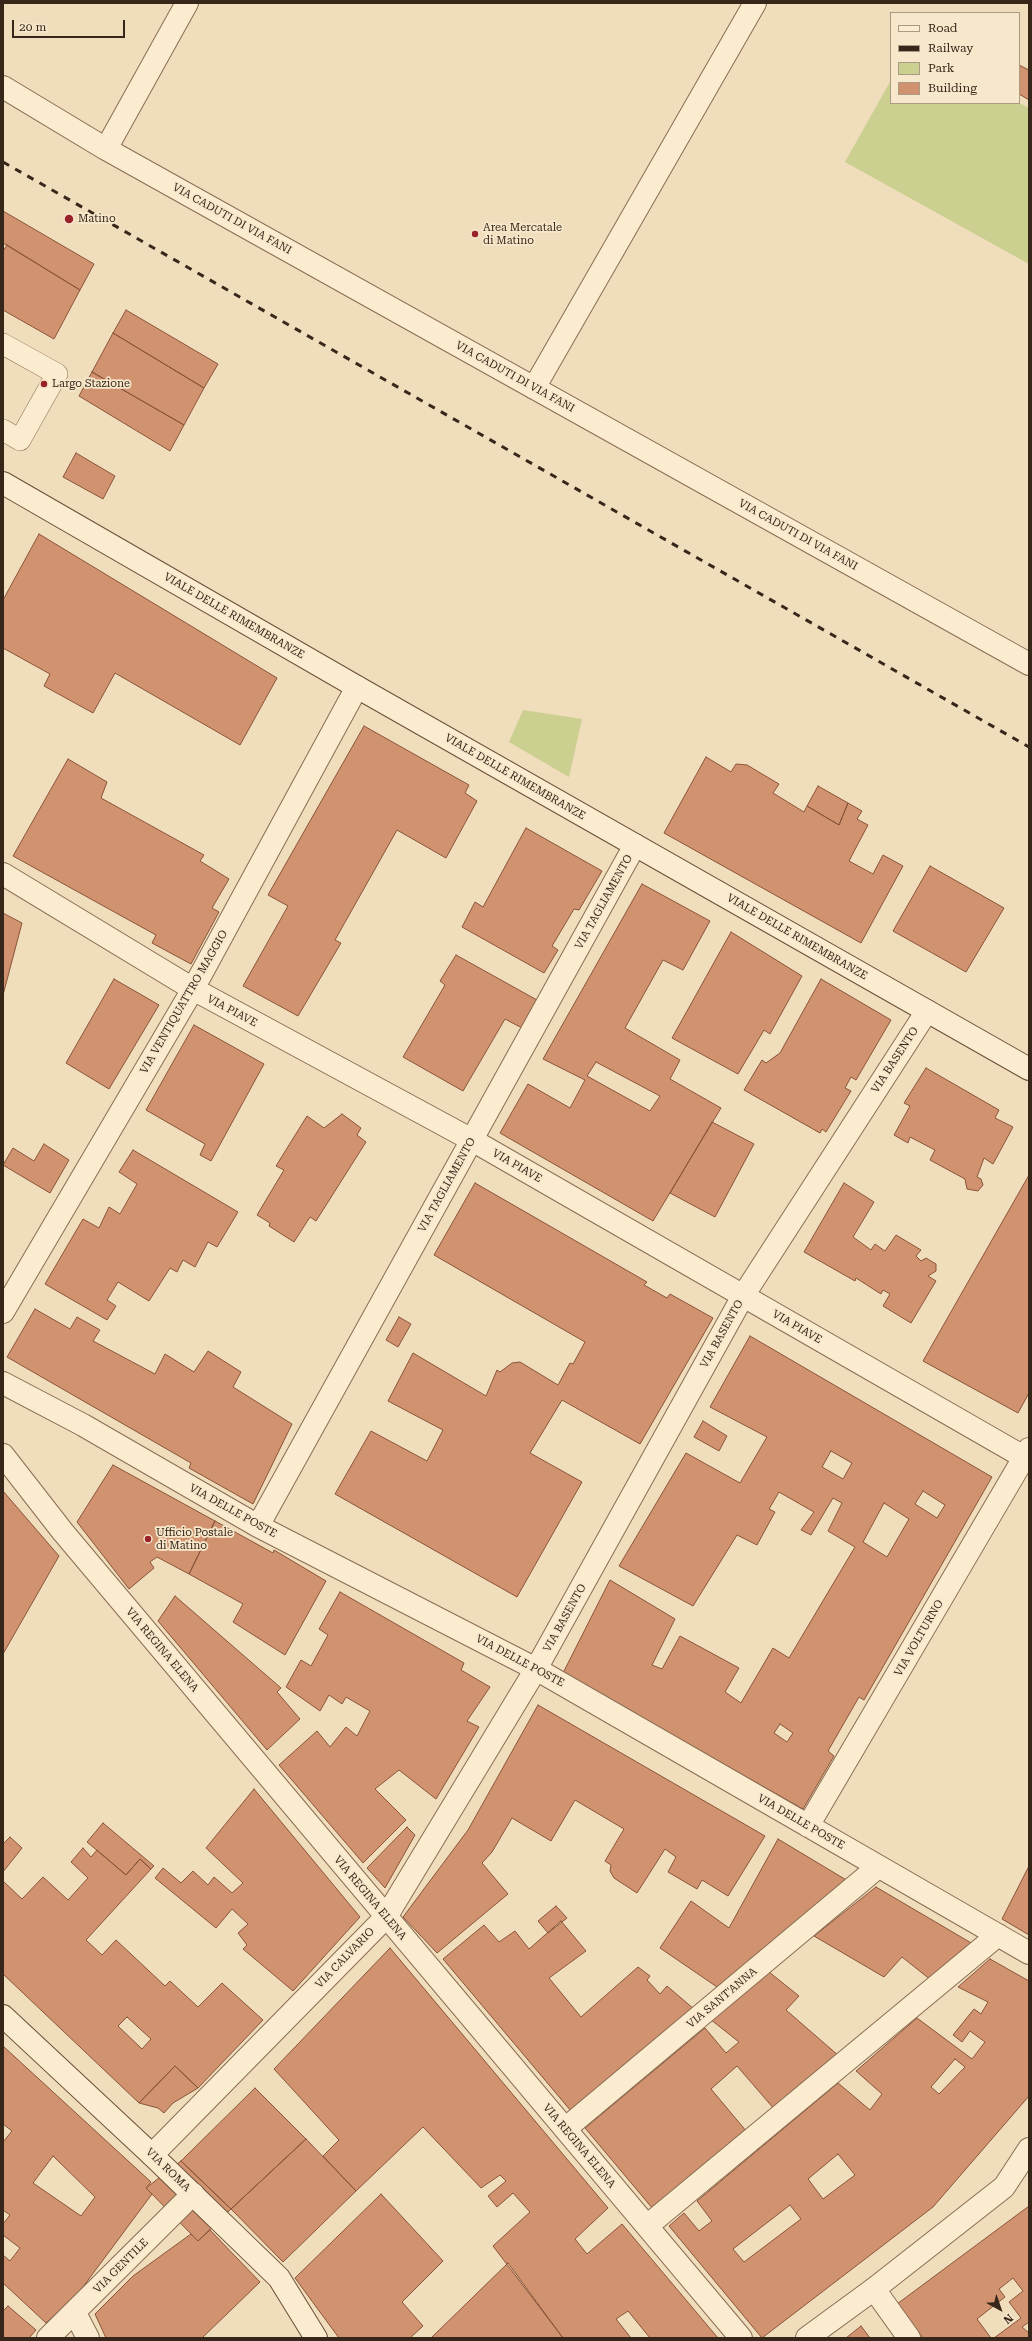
<!DOCTYPE html>
<html>
<head>
<meta charset="utf-8">
<style>
	body { margin:0 }
	#map { position:relative; width:1032px; height:2341px; overflow:hidden; background:#f0ddbb; font-family:"Roboto Serif",serif }
	canvas { display:block }
	.frame { position:absolute; inset:0; border:4px solid #37261a; pointer-events:none }
	.legend { position:absolute; left:890px; top:12px; width:130px; height:92px; box-sizing:border-box; background:#f7e8cb; border:1px solid #aa9a84; margin:0; padding:5px 7px; list-style:none; font-size:12px; color:#37261a }
	.legend li { display:flex; align-items:center; gap:8px; height:20px }
	.legend b { width:20px; border:1px solid #aa9a84 }
	.north { position:absolute; left:980px; top:2289px; width:40px; height:40px; -webkit-text-stroke:3px #f7e8cb; paint-order:stroke; rotate:140deg; font-size:11px; font-weight:700; line-height:16px; text-align:center; color:#37261a }
	.north::after { content:''; display:block; margin:auto; width:14px; height:18px; background:#37261a; clip-path:polygon(50% 0,100% 100%,50% 72%,0 100%) }
	.scale { position:absolute; left:12px; top:20px; width:113px; height:18px; box-sizing:border-box; border:2px solid #37261a; border-top:0; padding-left:5px; font-size:12px; line-height:14px; white-space:nowrap; color:#37261a; -webkit-text-stroke:3px #f7e8cb; paint-order:stroke }
</style>
</head>
<body>
<div id="map">
<canvas width="1032" height="2341"></canvas>
<div class="frame"></div>
<ul class="legend">
<li><b style="height:5px;background:#fbebcf"></b>Road</li>
<li><b style="height:5px;background:#37261a"></b>Railway</li>
<li><b style="height:11px;background:#cbcf8f"></b>Park</li>
<li><b style="height:11px;background:#d1926f"></b>Building</li>
</ul>
<div class="north">N</div>
<div class="scale">20 m</div>
</div>
<script>
const ctx = document.querySelector('canvas').getContext('2d');
ctx.lineJoin = 'round';
function paint(path, color) { ctx.fillStyle = color; ctx.fill(path, 'evenodd'); }
const poly = rows => new Path2D(rows.map(r => 'M' + r).join(''));
function strokePath(path, color, width, dash) { ctx.strokeStyle = color; ctx.lineWidth = width; ctx.lineCap = dash ? 'butt' : 'round'; ctx.setLineDash(dash || []); ctx.stroke(path); }
function write(font, color, halo, rows, align = 'center') {
  ctx.font = font + ' "Roboto Serif",serif'; ctx.lineWidth = 3.5; ctx.setLineDash([]); ctx.textBaseline = 'middle'; ctx.strokeStyle = halo; ctx.fillStyle = color; for (const [text, x, y, turn = 0] of rows) {
    ctx.save(); ctx.translate(x, y); ctx.rotate((+turn || 0) * Math.PI / 180); ctx.textAlign = isNaN(turn) ? turn : align; if (halo) ctx.strokeText(text, 0, 0); ctx.fillText(text, 0, 0); ctx.restore();
  }
}
paint(poly([
	[891,80,891,103,1019,103,1029,108,1029,264,845,162],
	[523,710,582,719,569,777,509,742]
]), '#cbcf8f');
const building = poly([
	[1019,65,1029,70,1029,100,1019,94,1019,65],
	[3,211,94,264,80,290,3,243,3,211],
	[7,245,80,290,54,339,3,310,3,251,7,245],
	[126,310,218,364,204,388,113,333,126,310],
	[113,333,204,388,184,425,92,372,113,333],
	[92,372,184,425,170,451,79,396,92,372],
	[76,453,115,476,103,499,63,477,76,453],
	[39,534,277,678,240,745,115,673,93,713,44,686,50,674,3,648,3,600,39,534],
	[364,726,469,785,465,793,477,801,446,858,397,830,335,940,341,943,298,1016,243,986,288,906,268,895,364,726],
	[706,757,731,772,736,764,747,765,779,784,773,793,804,812,807,806,839,825,848,803,862,811,857,819,868,825,849,861,873,874,883,855,903,866,861,943,664,833,706,757],
	[68,759,107,782,101,798,204,855,200,861,229,879,212,908,219,912,191,964,152,943,156,935,13,856,68,759],
	[818,786,848,803,839,825,807,806,818,786],
	[526,828,602,871,579,910,574,909,552,946,558,950,544,973,462,927,475,902,483,907,526,828],
	[930,866,1004,908,966,972,893,931,930,866],
	[642,884,710,921,683,970,663,960,625,1028,680,1060,670,1079,721,1108,653,1221,500,1133,528,1084,570,1108,585,1080,543,1059,642,884],
	[596,1062,660,1096,650,1111,587,1076,596,1062],
	[3,913,22,923,3,995,3,913],
	[731,932,802,976,770,1034,764,1030,738,1074,672,1038,731,932],
	[456,955,537,1000,522,1028,505,1019,463,1091,403,1057,445,985,440,981,456,955],
	[114,979,159,1005,109,1089,66,1063,114,979],
	[821,979,891,1020,856,1080,851,1077,845,1088,851,1091,826,1132,822,1129,820,1133,744,1090,762,1060,766,1063,780,1053,821,979],
	[194,1025,264,1064,211,1161,200,1155,205,1144,146,1110,194,1025],
	[926,1068,999,1110,995,1118,1013,1127,993,1164,984,1158,977,1177,981,1179,983,1185,978,1191,967,1189,965,1179,930,1160,935,1150,910,1137,908,1143,894,1135,910,1106,904,1103,926,1068],
	[342,1114,361,1128,357,1135,366,1142,316,1221,310,1217,294,1242,269,1226,270,1223,257,1215,284,1170,276,1166,307,1116,324,1128,342,1114],
	[712,1122,754,1144,715,1217,670,1193,712,1122],
	[44,1144,69,1160,50,1193,3,1165,13,1148,34,1161,44,1144],
	[133,1150,238,1212,217,1247,208,1242,195,1267,183,1260,177,1272,170,1268,149,1301,118,1282,107,1300,116,1306,107,1320,45,1284,83,1219,99,1228,109,1207,120,1214,137,1184,119,1172,133,1150],
	[1029,1175,1029,1393,1018,1413,923,1361,1029,1175],
	[475,1183,647,1282,644,1285,667,1298,670,1294,713,1318,640,1444,562,1400,530,1453,582,1482,517,1597,335,1494,371,1431,427,1461,443,1430,388,1401,413,1353,486,1396,497,1370,500,1372,512,1363,520,1362,558,1385,570,1363,573,1364,585,1342,434,1255,475,1183],
	[844,1183,874,1202,853,1237,871,1250,875,1244,885,1251,896,1235,921,1250,916,1256,921,1261,926,1258,936,1264,936,1271,928,1276,936,1281,911,1323,883,1306,890,1294,883,1290,881,1294,856,1278,855,1281,804,1252,844,1183],
	[35,1309,70,1329,77,1317,100,1330,93,1341,155,1374,165,1354,194,1372,208,1351,241,1372,233,1387,292,1424,253,1504,189,1468,191,1463,7,1357,35,1309],
	[399,1317,411,1324,398,1347,386,1340,399,1317],
	[750,1336,992,1477,864,1700,859,1697,828,1751,834,1756,803,1809,563,1673,610,1580,675,1619,652,1665,662,1669,680,1636,739,1668,725,1692,741,1703,773,1648,789,1658,855,1547,828,1531,842,1503,833,1498,811,1535,801,1530,814,1512,779,1492,769,1509,775,1512,757,1545,737,1535,693,1606,619,1566,686,1453,740,1483,767,1437,710,1407,750,1336],
	[831,1451,852,1463,843,1479,822,1467,831,1451],
	[923,1491,945,1505,937,1518,915,1504,923,1491],
	[884,1503,909,1519,887,1557,863,1542,884,1503],
	[780,1724,793,1733,787,1742,774,1733,780,1724],
	[703,1421,727,1436,719,1451,694,1437,703,1421],
	[113,1465,215,1521,189,1574,157,1557,150,1562,154,1568,129,1589,77,1522,113,1465],
	[3,1491,59,1556,3,1654,3,1491],
	[215,1521,273,1553,274,1550,326,1581,285,1655,233,1622,243,1604,189,1574,215,1521],
	[340,1592,464,1663,461,1670,490,1687,467,1721,479,1727,436,1799,399,1770,375,1789,406,1820,363,1863,279,1765,317,1731,330,1747,346,1727,357,1736,370,1711,346,1697,342,1704,329,1695,320,1711,286,1687,301,1660,311,1666,328,1635,319,1629,340,1592],
	[175,1596,281,1688,277,1692,300,1719,267,1750,158,1621,175,1596],
	[538,1705,765,1836,728,1896,702,1880,697,1889,668,1872,676,1857,665,1849,637,1893,614,1878,610,1871,611,1865,605,1861,624,1829,575,1800,551,1841,512,1818,492,1852,482,1863,508,1894,437,1953,403,1917,468,1830,538,1705],
	[254,1789,360,1917,293,1991,243,1949,247,1945,238,1933,248,1924,232,1909,216,1928,155,1878,163,1868,181,1883,193,1871,208,1885,214,1877,232,1893,243,1883,206,1848,254,1789],
	[103,1823,154,1866,151,1869,140,1859,126,1875,87,1842,103,1823],
	[407,1827,415,1835,385,1888,367,1868,407,1827],
	[10,1837,22,1848,3,1872,3,1844,10,1837],
	[778,1839,848,1881,720,1989,660,1948,691,1901,729,1928,778,1839],
	[83,1848,91,1857,97,1850,126,1875,140,1859,151,1869,86,1940,102,1955,116,1940,165,1986,170,1981,198,2007,222,1983,263,2020,198,2088,175,2066,139,2103,3,1974,3,1881,22,1899,43,1877,68,1900,88,1878,71,1862,83,1848],
	[127,2017,151,2039,142,2049,118,2026,127,2017],
	[1029,1866,1029,1935,1002,1919,1029,1866],
	[876,1887,973,1944,931,1980,902,1957,884,1977,814,1936,876,1887],
	[556,1906,567,1918,548,1933,538,1921,556,1906],
	[561,1921,586,1951,549,1978,581,2017,638,1967,650,1976,647,1980,660,1994,667,1986,694,2009,571,2111,443,1959,484,1925,499,1942,515,1931,529,1949,561,1921],
	[390,1948,608,2208,575,2239,587,2254,622,2224,718,2338,650,2338,628,2311,616,2319,631,2338,563,2338,493,2246,530,2212,513,2193,497,2207,488,2196,506,2181,500,2175,481,2188,423,2127,356,2191,323,2156,339,2140,274,2069,390,1948],
	[990,1959,1029,1981,1029,2096,933,2207,762,2338,669,2226,684,2213,699,2231,712,2221,697,2201,838,2083,870,2110,882,2094,856,2071,917,2018,972,2059,985,2042,970,2031,962,2042,953,2035,974,2009,981,2014,988,2002,958,1987,990,1959],
	[955,2059,965,2067,939,2094,931,2087,955,2059],
	[838,2154,855,2175,823,2199,808,2179,838,2154],
	[790,2205,801,2219,744,2262,733,2249,790,2205],
	[769,1972,799,1996,786,2010,839,2056,775,2110,737,2066,711,2089,747,2132,653,2209,585,2128,705,2028,726,2053,739,2042,710,2019,769,1972],
	[3,2046,151,2182,146,2188,152,2194,77,2295,46,2323,3,2283,3,2255,10,2261,20,2248,3,2235,3,2224,10,2215,3,2210,3,2142,12,2131,3,2124,3,2046],
	[53,2156,95,2197,81,2216,33,2183,53,2156],
	[175,2066,198,2088,173,2103,164,2113,158,2108,139,2103,175,2066],
	[255,2088,306,2139,231,2209,181,2161,255,2088],
	[306,2139,356,2191,283,2262,231,2209,306,2139],
	[181,2161,231,2209,198,2241,146,2188,181,2161],
	[381,2194,443,2261,402,2302,423,2326,410,2338,339,2338,295,2278,381,2194],
	[1029,2206,1029,2322,1022,2327,1029,2333,1029,2338,994,2338,1021,2318,1009,2302,1023,2291,1013,2278,999,2289,1005,2297,977,2319,991,2338,923,2338,897,2304,1029,2206],
	[210,2230,260,2282,202,2338,106,2338,95,2314,133,2276,191,2234,198,2241,210,2230],
	[508,2263,563,2338,431,2338,508,2263],
	[8,2306,36,2330,29,2338,3,2338,3,2311,8,2306],
	[861,2326,870,2338,846,2338,861,2326]
]);
paint(building, '#d1926f');
strokePath(building, '#895439', 1);
const service = poly([
	[3,344,57,374,20,440,3,430]
]);
const minor = poly([
	[3,87,106,149,1029,664],
	[106,149,187,3],
	[534,388,755,3],
	[3,874,193,989,472,1140,1029,1460],
	[3,1312,193,989,357,687],
	[3,1383,83,1425,258,1526,536,1669,1029,1953],
	[3,1455,63,1532,741,2338],
	[258,1526,635,845],
	[808,1826,1029,1449],
	[565,2129,878,1867],
	[152,2155,386,1917,536,1669,743,1296,927,1011],
	[647,2226,998,1935],
	[874,2289,909,2338],
	[75,2313,88,2338],
	[48,2338,193,2194]
]);
const tertiary = poly([
	[807,2338,874,2289,1004,2187,1029,2149]
]);
const secondary = poly([
	[3,483,357,687,1029,1069],
	[3,2016,152,2155,279,2278,316,2338]
]);
strokePath(service, '#896d54', 22);
strokePath(minor, '#896d54', 24);
strokePath(tertiary, '#896d54', 24);
strokePath(secondary, '#6a4e38', 24);
strokePath(service, '#fbebcf', 21);
strokePath(minor, '#fbebcf', 22);
strokePath(tertiary, '#fbebcf', 22);
strokePath(secondary, '#fbebcf', 22);
strokePath(poly([
	[3,162,1029,747]
]), '#37261a', 3, [7, 7]);
for (const [x, y, r, color] of [
	[69,219,5,"#9b2129"],
	[475,234,4,"#9b2129"],
	[44,384,4,"#9b2129"],
	[148,1539,4,"#9b2129"]
]) { const dot = new Path2D(); dot.arc(x, y, r, 0, 2 * Math.PI); ctx.fillStyle = color; ctx.fill(dot); strokePath(dot, '#f7e8cb', 1.5); }
write('11px', '#37261a', '#f7e8cb', [
	["Matino",78,219],
	["Area Mercatale",483,228],
	["di Matino",483,241],
	["Largo Stazione",52,384],
	["Ufficio Postale",156,1533],
	["di Matino",156,1546]
], 'left');
write('11px', '#37261a', '#f7e8cb', [
	["VIA CADUTI DI VIA FANI",232,219,29],
	["VIA CADUTI DI VIA FANI",515,377,29],
	["VIA CADUTI DI VIA FANI",798,535,29],
	["VIALE DELLE RIMEMBRANZE",234,616,30],
	["VIALE DELLE RIMEMBRANZE",515,777,30],
	["VIA TAGLIAMENTO",604,902,-61],
	["VIALE DELLE RIMEMBRANZE",797,937,30],
	["VIA VENTIQUATTRO MAGGIO",184,1002,-60],
	["VIA PIAVE",232,1011,28],
	["VIA BASENTO",895,1060,-57],
	["VIA PIAVE",517,1166,30],
	["VIA TAGLIAMENTO",447,1185,-61],
	["VIA PIAVE",797,1327,30],
	["VIA BASENTO",722,1334,-61],
	["VIA DELLE POSTE",233,1511,29],
	["VIA BASENTO",565,1618,-61],
	["VIA VOLTURNO",919,1638,-60],
	["VIA REGINA ELENA",162,1650,50],
	["VIA DELLE POSTE",520,1661,28],
	["VIA DELLE POSTE",801,1822,30],
	["VIA REGINA ELENA",370,1898,50],
	["VIA CALVARIO",345,1958,-46],
	["VIA SANT'ANNA",722,1998,-40],
	["VIA REGINA ELENA",579,2146,50],
	["VIA ROMA",168,2170,44],
	["VIA GENTILE",121,2266,-45]
]);
</script>
</body>
</html>
